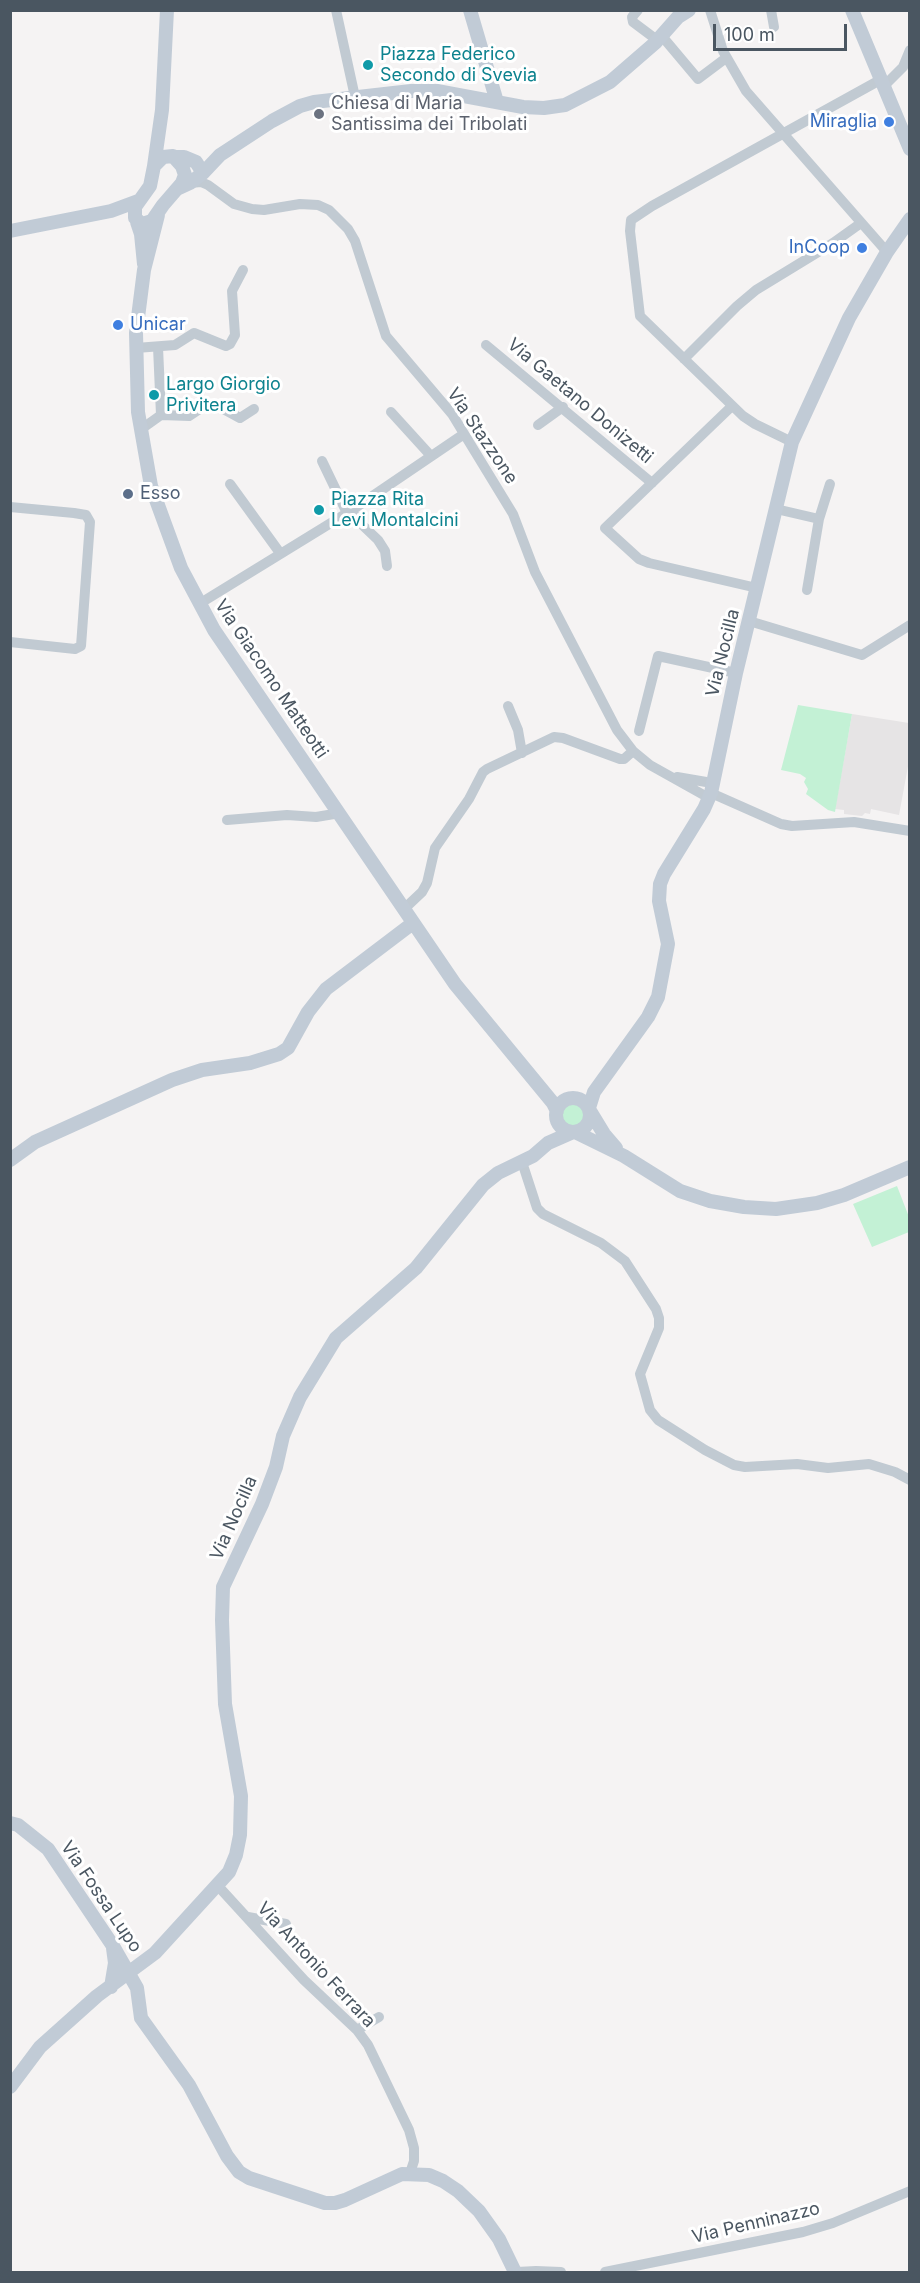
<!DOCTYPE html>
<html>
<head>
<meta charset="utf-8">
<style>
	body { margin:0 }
	#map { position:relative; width:920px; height:2283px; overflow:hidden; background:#f5f3f3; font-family:Inter,sans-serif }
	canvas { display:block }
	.frame { position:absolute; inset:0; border:12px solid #4a5661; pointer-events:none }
	.scale { position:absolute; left:713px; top:24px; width:134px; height:27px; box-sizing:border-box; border:3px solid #4a5661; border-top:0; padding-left:8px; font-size:18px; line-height:21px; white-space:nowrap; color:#4a5661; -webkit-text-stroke:4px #fff; paint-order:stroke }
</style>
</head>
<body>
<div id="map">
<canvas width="920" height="2283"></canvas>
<div class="frame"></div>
<div class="scale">100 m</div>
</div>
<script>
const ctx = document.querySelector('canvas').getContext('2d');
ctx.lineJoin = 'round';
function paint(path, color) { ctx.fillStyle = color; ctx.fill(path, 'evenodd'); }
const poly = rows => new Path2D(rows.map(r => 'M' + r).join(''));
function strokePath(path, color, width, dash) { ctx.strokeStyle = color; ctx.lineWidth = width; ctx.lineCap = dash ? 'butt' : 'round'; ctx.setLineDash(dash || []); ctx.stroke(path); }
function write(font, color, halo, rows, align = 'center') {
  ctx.font = font + ' Inter,sans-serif'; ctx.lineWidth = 6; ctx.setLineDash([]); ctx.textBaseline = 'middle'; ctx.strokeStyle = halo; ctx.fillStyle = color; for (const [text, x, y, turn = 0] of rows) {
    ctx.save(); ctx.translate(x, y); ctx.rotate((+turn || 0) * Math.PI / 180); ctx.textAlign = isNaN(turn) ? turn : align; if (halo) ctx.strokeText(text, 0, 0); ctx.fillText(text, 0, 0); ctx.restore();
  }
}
paint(poly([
	[852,714,909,723,909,761,899,815,871,809,870,814,865,813,862,816,844,814,844,810,835,809]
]), '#e6e4e5');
paint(poly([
	[798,705,852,714,835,812,828,810,806,794,808,789,804,782,806,778,800,774,781,770],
	'562 1115a11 11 0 1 1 22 0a11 11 0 1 1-22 0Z',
	[897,1186,909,1217,909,1232,872,1247,853,1204]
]), '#c3f1d5');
strokePath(poly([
	[336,10,355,97],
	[638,10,632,17,633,22,657,40],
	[710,10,723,51,746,91,887,252],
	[771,10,774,27],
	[661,35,698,79,726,58],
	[883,87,903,67,910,50],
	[190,183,201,182,208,185,234,204,252,209,264,210,300,204,318,205,329,210,348,229,355,241,386,336,452,414,513,514,535,572,617,730,633,751,650,765,709,798],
	[486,345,652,483],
	[136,348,175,345,194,333,226,346,230,344,235,335,232,291,243,270],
	[684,359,737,306,756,290,833,243,861,223],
	[732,406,605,528,639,559,649,563,757,588],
	[391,412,431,456],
	[161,415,189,416,204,406,218,406,240,418,254,409],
	[538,425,563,407],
	[140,430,161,415,158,347],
	[792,442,755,424,743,416,640,316,630,231,631,220,652,206,880,80],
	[322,461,347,513],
	[230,484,280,553],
	[10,507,74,513,86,515,90,522,81,646,75,649,10,642],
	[776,509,819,519,807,590],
	[352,510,356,519,378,540,385,551,387,566],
	[819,519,830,484],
	[199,604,352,510,464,434],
	[749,621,862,655,910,625],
	[508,706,518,730,522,753],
	[639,731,658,656,736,673],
	[677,777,712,783],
	[711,793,781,824,792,826,854,822,910,831],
	[227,820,287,815,316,817,340,813],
	[404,909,422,892,427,883,435,848,469,799,483,772,487,769,554,737,563,738,620,759,624,759,633,751],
	[522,1162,537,1208,543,1214,601,1243,625,1261,656,1309,659,1318,659,1328,640,1374,650,1410,658,1420,705,1450,734,1465,745,1467,797,1464,828,1468,869,1464,895,1472,910,1480],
	[218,1886,304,1980,357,2030,368,2045,409,2130,414,2148,414,2161,410,2173],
	[248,1917,286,1924],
	[357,2030,379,2017],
	[517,2272,536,2271,561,2272],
	[605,2272,803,2232,833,2223,910,2191]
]), '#c1cad2', 10);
strokePath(poly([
	[470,10,497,102],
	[852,10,910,149],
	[173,156,182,166,185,175,182,183,163,205,152,221,142,224,135,218,135,207,150,186,154,166,163,157,173,156],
	[175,157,184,157,196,162,203,173,190,183,177,189],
	[154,166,162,110,167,10],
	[203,173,220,155,272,121,300,106,314,102,411,91,437,91,523,107,544,108,565,105,610,82,655,43,678,17,689,10],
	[158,215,144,270,136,333,138,412,151,486,181,568,214,630,455,984,553,1103,557,1111],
	[137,222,141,234,144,264],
	[10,231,111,211,138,201],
	'556 1115a17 17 0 1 1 34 0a17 17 0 1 1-34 0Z',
	[589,1108,594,1092,648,1017,658,997,668,944,659,901,660,884,664,874,704,809,711,793,736,673,792,442,849,318,887,252,910,219],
	[590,1111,604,1134,616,1148],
	[575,1132,624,1156,680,1191,710,1201,744,1207,776,1209,817,1203,844,1195,910,1167],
	[10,1160,35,1142,172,1080,202,1070,250,1063,279,1054,288,1048,308,1012,326,989,413,923],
	[10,1823,18,1825,48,1849,113,1946,137,1988,141,2018,189,2085,227,2156,239,2172,249,2178,325,2203,335,2203,345,2200,402,2174,429,2175,443,2181,458,2191,479,2211,499,2239,515,2272],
	[111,1987,115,1963,113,1948],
	[10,2087,40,2047,97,1996,155,1953,229,1872,236,1855,240,1835,241,1796,225,1704,222,1620,223,1587,262,1504,276,1467,283,1436,300,1397,336,1338,416,1268,483,1185,498,1173,533,1156,548,1143,573,1132]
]), '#c1cbd6', 14);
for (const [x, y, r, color] of [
	[368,65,6,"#0f9aa8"],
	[319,114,6,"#6b7280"],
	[889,122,6,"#3f7fe0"],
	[862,248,6,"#3f7fe0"],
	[118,325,6,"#3f7fe0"],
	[154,395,6,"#0f9aa8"],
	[128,494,6,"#5c6f8a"],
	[319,510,6,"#0f9aa8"]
]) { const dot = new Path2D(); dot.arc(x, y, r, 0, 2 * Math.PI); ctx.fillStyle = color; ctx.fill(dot); strokePath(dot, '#fff', 2); }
write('18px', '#0d838f', '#fff', [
	["Piazza Federico",380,55],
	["Secondo di Svevia",380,76],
	["Largo Giorgio",166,385],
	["Privitera",166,406],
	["Piazza Rita",331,500],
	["Levi Montalcini",331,521]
], 'left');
write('18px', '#5b616d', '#fff', [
	["Chiesa di Maria",331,104],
	["Santissima dei Tribolati",331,125]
], 'left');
write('18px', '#366cbe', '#fff', [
	["Miraglia",877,122],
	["InCoop",850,248],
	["Unicar",130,325,"left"]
], 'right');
write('18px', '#4a5661', '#fff', [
	["Via Gaetano Donizetti",580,401,40],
	["Via Stazzone",482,436,56],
	["Via Nocilla",723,653,-76],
	["Via Giacomo Matteotti",271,679,56],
	["Via Nocilla",234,1518,-66],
	["Via Fossa Lupo",101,1897,56],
	["Via Antonio Ferrara",316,1965,47],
	["Via Penninazzo",756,2223,-13]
]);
write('18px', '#4e5e75', '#fff', [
	["Esso",140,494]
], 'left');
</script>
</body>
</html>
